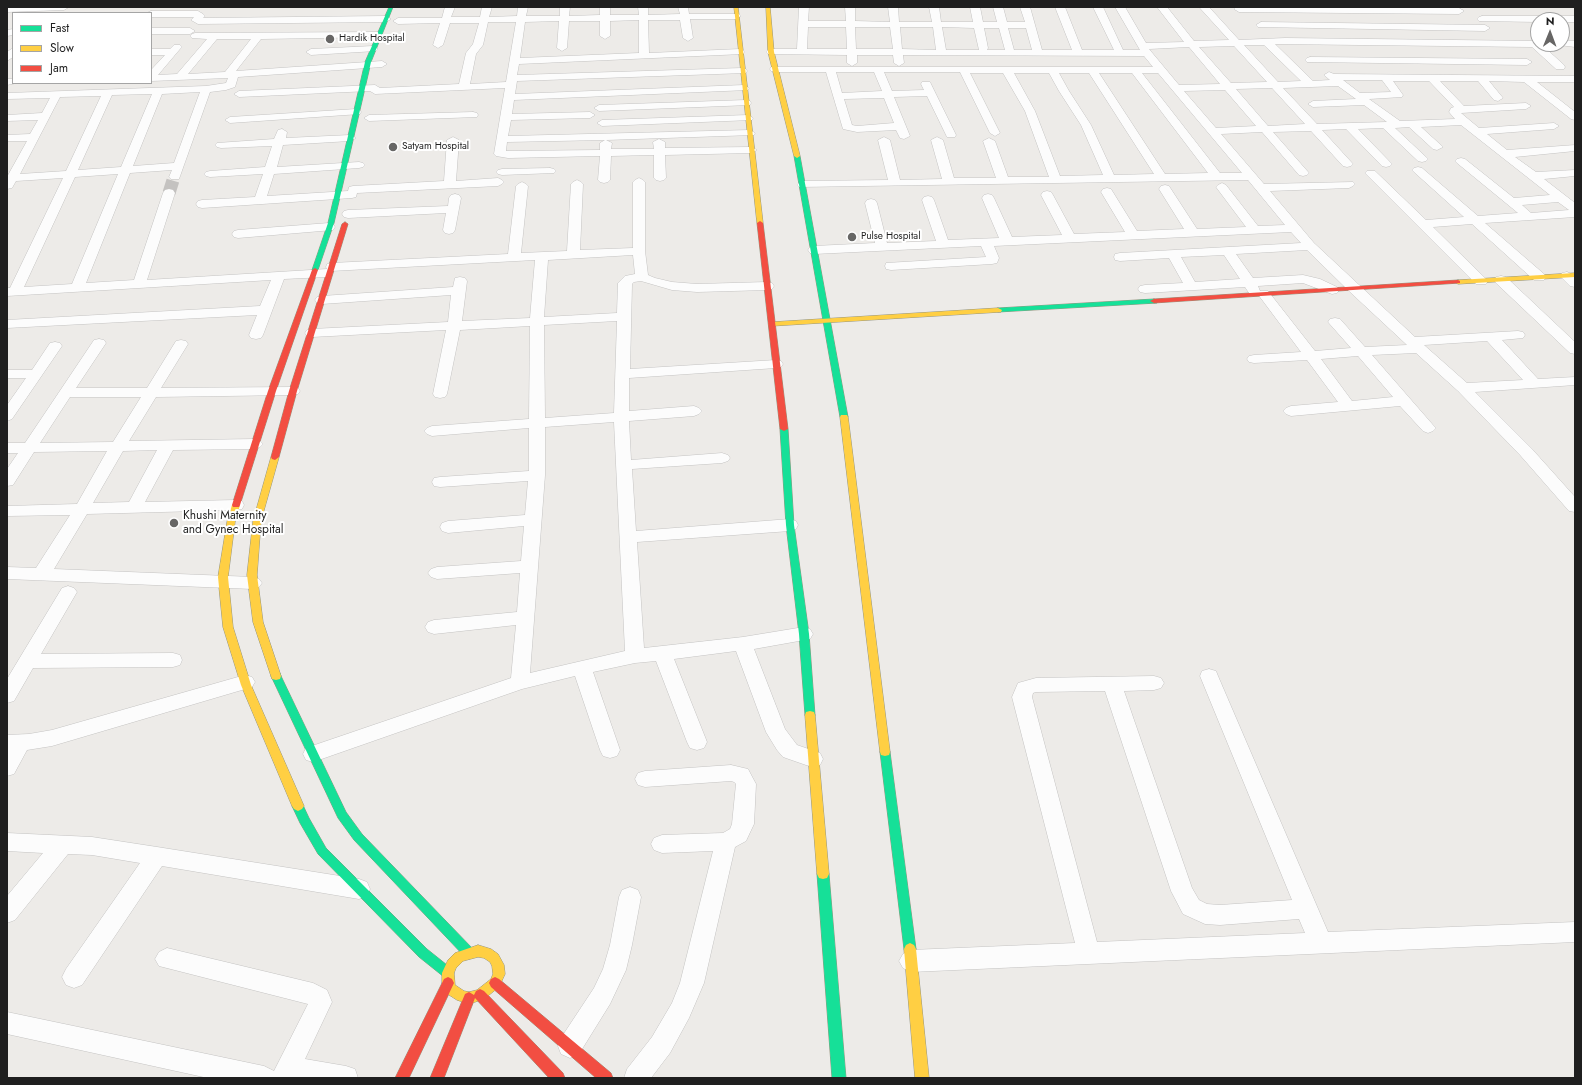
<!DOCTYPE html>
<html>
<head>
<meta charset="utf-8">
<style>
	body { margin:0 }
	#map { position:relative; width:1582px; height:1085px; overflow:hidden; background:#edebe8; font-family:Jost,sans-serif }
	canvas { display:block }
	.frame { position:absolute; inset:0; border:8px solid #1f1f1f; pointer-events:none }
	.legend { position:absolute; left:12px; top:12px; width:140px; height:72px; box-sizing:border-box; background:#fff; border:1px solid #a5a5a5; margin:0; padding:5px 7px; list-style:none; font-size:12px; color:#1f1f1f }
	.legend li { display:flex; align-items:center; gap:8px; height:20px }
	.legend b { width:20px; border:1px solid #a5a5a5 }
	.north { position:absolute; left:1530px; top:12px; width:40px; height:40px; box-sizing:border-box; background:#fff; border:1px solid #a5a5a5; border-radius:50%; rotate:1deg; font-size:11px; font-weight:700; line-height:16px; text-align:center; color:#1f1f1f }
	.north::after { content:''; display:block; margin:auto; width:14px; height:18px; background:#676665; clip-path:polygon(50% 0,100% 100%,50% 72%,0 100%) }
</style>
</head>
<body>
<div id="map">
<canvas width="1582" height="1085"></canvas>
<div class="frame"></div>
<ul class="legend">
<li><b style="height:5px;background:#16e098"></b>Fast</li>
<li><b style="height:5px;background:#ffcf43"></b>Slow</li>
<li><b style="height:5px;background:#f24e42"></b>Jam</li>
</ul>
<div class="north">N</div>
</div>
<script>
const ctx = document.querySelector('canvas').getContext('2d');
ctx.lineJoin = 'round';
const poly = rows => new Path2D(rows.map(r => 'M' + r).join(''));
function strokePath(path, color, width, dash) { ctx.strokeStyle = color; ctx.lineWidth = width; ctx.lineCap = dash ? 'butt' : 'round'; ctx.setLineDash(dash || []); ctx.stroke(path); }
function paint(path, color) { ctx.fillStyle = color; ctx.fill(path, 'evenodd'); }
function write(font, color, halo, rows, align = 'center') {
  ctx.font = font + ' Jost,sans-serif'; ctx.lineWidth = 4; ctx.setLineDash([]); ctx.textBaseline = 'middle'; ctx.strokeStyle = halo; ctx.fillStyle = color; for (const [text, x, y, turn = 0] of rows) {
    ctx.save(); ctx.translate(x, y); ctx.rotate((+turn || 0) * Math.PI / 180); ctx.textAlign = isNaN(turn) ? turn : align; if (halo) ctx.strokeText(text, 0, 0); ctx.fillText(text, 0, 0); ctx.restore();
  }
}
strokePath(poly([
	[169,193,174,177]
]), '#c4c2c0', 13, [13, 6]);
const street = poly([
	[7,7,69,7,64,10,7,12,7,7],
	[445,7,455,7,451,17,480,17,482,7,492,7,489,17,517,16,518,7,528,7,526,16,560,16,560,7,570,7,569,16,600,15,600,7,610,7,610,15,639,15,638,7,648,7,648,15,680,14,678,7,688,7,689,14,739,14,741,16,736,19,690,19,693,38,688,41,683,38,680,20,648,20,649,53,740,49,743,50,745,52,743,54,519,64,517,75,742,68,746,69,747,71,746,73,517,81,515,94,744,85,749,88,748,90,514,100,512,114,590,112,595,115,590,118,511,120,508,136,750,130,755,133,754,135,606,140,612,143,611,149,654,149,653,142,659,139,665,142,665,148,751,147,757,150,751,153,665,155,666,178,664,180,660,181,656,180,654,178,654,155,611,156,610,180,608,182,604,183,600,182,598,180,600,156,508,158,496,156,494,154,505,88,375,94,370,91,239,97,234,94,239,91,375,85,380,88,459,84,466,53,473,44,479,23,450,23,443,45,438,48,433,45,440,23,398,24,393,21,398,18,442,18,445,7],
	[639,20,639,53,520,58,525,22,559,21,557,48,562,51,567,48,569,21,600,21,600,36,605,39,610,36,610,21,639,20],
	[488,22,516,22,506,82,470,84,476,54,483,45,488,22],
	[605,140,600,143,600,150,506,151,507,142,605,140],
	[799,7,809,7,808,21,846,21,845,7,855,7,855,21,890,22,888,7,898,7,899,22,932,22,929,7,939,7,941,22,973,22,970,7,980,7,983,22,997,22,993,7,1003,7,1007,22,1025,22,1020,7,1030,7,1042,50,1072,50,1055,7,1065,7,1082,50,1114,50,1093,7,1103,7,1123,50,1140,50,1115,7,1125,7,1146,43,1184,42,1157,7,1167,7,1194,41,1229,40,1199,7,1209,7,1239,40,1285,38,1538,41,1538,44,1543,44,1542,45,1564,65,1565,67,1564,69,1556,69,1532,47,1275,44,1313,81,1330,80,1324,75,1329,72,1334,74,1575,76,1575,82,1537,82,1575,112,1575,120,1571,119,1524,82,1489,81,1503,98,1498,101,1494,100,1478,81,1440,81,1464,106,1526,103,1531,106,1526,109,1461,113,1479,128,1554,123,1559,126,1554,129,1487,134,1507,150,1575,145,1575,151,1515,157,1536,172,1575,170,1575,176,1544,179,1575,203,1575,217,1485,223,1544,274,1546,277,1544,280,1534,280,1472,224,1433,227,1488,281,1486,284,1476,284,1365,173,1367,171,1375,171,1426,220,1464,217,1414,172,1412,170,1414,168,1418,167,1422,168,1478,216,1518,213,1457,163,1455,161,1457,159,1461,158,1465,159,1514,198,1550,195,1461,125,1421,127,1443,147,1437,150,1433,149,1409,127,1395,128,1426,157,1428,159,1426,161,1422,162,1418,161,1383,128,1358,129,1390,162,1392,164,1390,166,1386,167,1382,166,1346,129,1322,130,1353,164,1351,166,1347,167,1343,166,1311,131,1273,132,1309,173,1307,175,1303,176,1299,175,1262,132,1221,134,1264,184,1353,182,1355,184,1353,186,1349,188,1270,191,1314,243,1415,337,1518,331,1523,332,1525,335,1523,338,1502,340,1538,379,1575,377,1575,385,1475,392,1532,449,1575,497,1575,512,1569,511,1520,455,1458,391,1416,353,1372,355,1433,425,1436,428,1433,431,1428,433,1423,431,1400,406,1291,416,1286,414,1283,411,1286,408,1291,406,1338,402,1307,360,1254,363,1249,362,1247,359,1249,356,1254,355,1301,352,1257,293,1249,293,1245,287,1145,293,1140,292,1138,289,1140,286,1145,285,1183,283,1169,258,1120,261,1115,260,1114,257,1115,254,1120,253,1301,243,1291,232,994,246,999,258,997,263,992,264,891,270,886,269,885,266,886,263,986,257,981,246,814,254,810,253,808,250,810,247,814,246,875,243,865,203,867,200,871,199,875,200,877,203,887,243,936,241,922,200,924,197,928,196,932,197,934,200,948,240,999,238,982,198,984,195,988,194,992,195,994,198,1012,237,1062,235,1041,195,1043,192,1047,191,1051,192,1053,195,1074,234,1125,232,1101,192,1103,189,1107,188,1111,189,1137,231,1184,229,1159,189,1161,186,1165,185,1169,186,1197,229,1246,227,1216,187,1218,185,1222,183,1226,185,1258,226,1285,225,1248,180,799,187,797,185,799,183,803,181,888,180,878,140,884,137,890,140,900,180,942,179,931,140,937,137,943,140,954,178,996,178,983,141,989,138,995,141,1008,177,1049,177,1025,111,1003,73,970,73,1000,133,995,136,990,133,960,72,884,72,892,91,924,90,921,84,922,82,930,82,956,135,955,137,947,137,927,96,894,97,910,136,904,139,900,138,896,130,857,132,843,129,826,72,775,72,771,71,770,69,771,67,1153,67,1144,56,903,55,904,63,899,66,894,63,893,55,857,55,857,63,852,66,847,63,847,55,768,54,766,52,768,50,771,49,797,49,799,7],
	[808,27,846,27,847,49,807,49,808,27],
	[855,27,890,27,893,49,856,49,855,27],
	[900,27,933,27,936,50,902,49,900,27],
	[942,27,974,28,979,50,946,50,942,27],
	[984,28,999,28,1005,50,987,50,988,48,984,28],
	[1008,28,1026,28,1032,50,1014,50,1008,28],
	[1244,45,1264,45,1301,81,1278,82,1244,45],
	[1234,46,1267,82,1231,83,1199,47,1234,46],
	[1189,47,1220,84,1179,85,1149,49,1189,47],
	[836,72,874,72,882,91,842,93,836,72],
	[1014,73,1049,73,1059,91,1081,125,1103,175,1060,176,1035,111,1014,73],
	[1059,73,1089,73,1154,174,1114,175,1091,125,1069,91,1059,73],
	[1099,73,1132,73,1208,173,1165,174,1099,73],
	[1142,73,1158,73,1242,173,1220,173,1142,73],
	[1343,80,1382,80,1391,92,1360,93,1343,80],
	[1393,81,1429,81,1454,107,1451,108,1449,112,1455,119,1400,121,1369,99,1402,97,1403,95,1393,81],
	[1338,86,1356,99,1313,101,1308,104,1313,107,1364,105,1387,122,1317,124,1283,88,1338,86],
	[1272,88,1305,124,1268,126,1236,89,1272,88],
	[1225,90,1256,126,1216,128,1184,91,1225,90],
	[884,98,894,123,857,126,852,125,844,99,884,98],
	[1558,202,1569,210,1531,213,1522,205,1558,202],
	[1307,250,1350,292,1407,345,1365,347,1340,319,1335,318,1330,319,1328,322,1351,348,1315,351,1268,291,1260,291,1258,286,1303,283,1332,294,1337,293,1339,290,1337,287,1320,279,1303,275,1253,278,1236,254,1307,250],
	[1224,255,1240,279,1195,282,1181,257,1224,255],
	[1487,341,1523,380,1467,383,1424,345,1487,341],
	[1358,356,1393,397,1352,401,1321,359,1358,356],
	[1236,7,1459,8,1464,11,1459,14,1239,12,1234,9,1236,7],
	[151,11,198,11,203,14,205,16,203,18,386,16,391,19,386,22,198,24,191,20,194,17,151,17,151,13,147,13,151,11],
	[1482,16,1575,16,1575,22,1562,22,1562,20,1538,20,1538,22,1479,21,1477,19,1479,17,1482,16],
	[1261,22,1485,25,1490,28,1485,31,1258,27,1256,25,1261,22],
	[151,28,190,28,195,31,190,34,151,34,151,28],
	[13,29,13,35,7,36,7,30,13,29],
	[379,32,384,35,382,37,261,39,236,71,382,61,387,64,382,67,238,77,235,87,226,90,210,92,179,179,171,179,169,177,172,170,130,173,86,283,134,280,163,193,165,190,169,189,173,190,175,193,147,280,327,269,326,267,327,264,332,263,508,254,516,186,518,184,522,182,526,184,528,186,521,253,567,251,571,184,573,182,577,180,581,182,583,184,580,250,633,248,633,182,635,180,639,178,643,180,645,182,645,251,648,275,655,278,672,282,697,284,767,282,772,283,774,286,772,289,767,290,697,292,672,290,641,281,634,282,632,284,630,369,776,360,781,361,783,364,781,367,776,368,629,378,629,411,694,406,699,408,702,411,699,414,694,416,629,421,631,460,722,453,728,455,730,458,728,461,722,463,632,469,636,531,790,519,796,521,798,525,796,529,790,531,637,542,644,648,743,637,804,627,810,629,813,634,810,639,754,649,785,729,797,745,820,753,823,759,820,765,813,767,806,765,783,757,777,750,766,732,736,651,674,659,707,742,704,748,697,750,690,748,687,742,656,661,635,663,593,672,620,750,617,756,610,758,603,756,600,750,575,676,522,689,313,762,306,760,303,754,306,748,511,678,516,625,434,634,428,632,425,627,428,622,434,620,517,612,520,573,437,579,431,577,428,573,431,569,437,567,521,561,524,526,448,533,442,531,440,527,442,523,448,521,525,515,528,481,440,487,434,486,432,482,434,478,440,477,529,471,529,428,432,436,427,434,424,431,427,428,432,426,529,419,530,326,460,330,447,394,445,397,440,398,435,397,433,394,446,330,312,337,307,336,305,333,307,330,312,329,448,322,451,295,322,304,317,303,315,300,317,297,322,296,453,287,455,278,460,277,465,278,467,281,462,321,530,318,535,260,331,271,333,273,331,276,326,277,284,279,263,335,261,338,256,339,251,338,249,335,257,315,7,328,7,320,260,306,271,280,7,296,7,288,10,288,63,178,16,181,12,188,7,189,7,177,27,141,7,141,7,135,30,134,38,120,7,121,7,115,42,113,50,98,7,99,7,93,206,86,226,83,228,78,151,81,151,70,165,55,151,55,151,49,170,49,174,45,180,45,182,47,180,49,158,75,177,74,207,39,192,38,190,36,192,34,195,33,379,32],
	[217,39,251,39,225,72,188,74,217,39],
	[200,92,174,163,133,166,162,94,200,92],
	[152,94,121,167,78,170,112,95,152,94],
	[101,96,66,171,20,174,60,97,101,96],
	[118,174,72,284,24,287,75,177,118,174],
	[633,255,635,274,625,276,618,283,617,313,544,317,548,260,633,255],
	[617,321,614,413,545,418,544,325,617,321],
	[614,422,625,651,530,673,545,475,545,427,614,422],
	[1562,40,1575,41,1575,47,1559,45,1558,44,1562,44,1562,40],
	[373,46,378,49,376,51,311,55,306,52,311,49,373,46],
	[13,48,13,57,7,61,7,52,13,48],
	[1310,57,1527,59,1532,62,1527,65,1307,62,1305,60,1307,58,1310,57],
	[7,79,13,79,13,83,17,83,7,85,7,79],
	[746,100,750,101,751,103,750,105,599,111,594,108,599,105,746,100],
	[356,109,360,110,361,112,360,114,230,123,225,120,230,117,356,109],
	[473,112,477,113,478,115,477,117,369,121,364,118,369,115,473,112],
	[748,115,753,118,752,120,602,126,597,123,602,120,748,115],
	[282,129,287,132,286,138,350,135,356,138,350,141,283,145,277,167,359,162,363,163,365,165,363,167,359,168,274,174,267,196,348,191,349,187,353,186,444,181,447,140,453,137,459,140,456,181,498,178,502,180,504,182,502,184,498,186,357,193,356,197,352,198,202,208,198,207,196,204,198,201,202,200,255,197,263,174,210,177,206,176,204,174,206,172,210,171,265,167,272,146,221,148,217,147,215,145,217,143,274,139,278,130,282,129],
	[550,168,554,169,556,171,554,173,502,175,498,174,496,172,498,170,502,169,550,168],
	[455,194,459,195,461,198,455,230,453,233,449,234,445,233,443,230,446,213,348,218,344,217,342,214,344,211,348,210,448,206,449,198,451,195,455,194],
	[329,223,333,224,335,227,333,230,238,238,234,237,232,234,234,231,238,230,329,223],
	[1567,272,1575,276,1575,287,1570,286,1560,276,1562,273,1567,272],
	[1501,276,1506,277,1575,342,1575,354,1570,353,1496,283,1494,280,1496,277,1501,276],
	[99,339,104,340,106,343,76,388,147,388,176,341,181,340,186,341,188,344,161,388,293,387,298,388,300,391,298,394,293,395,156,397,129,441,255,439,260,441,263,444,260,447,255,449,173,450,145,502,236,500,242,501,244,505,242,509,236,510,87,514,54,569,253,577,259,579,262,583,259,587,253,589,7,579,7,567,36,568,70,515,7,516,7,506,77,504,107,451,34,452,13,485,7,486,7,469,18,453,7,453,7,443,25,443,94,340,99,339],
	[70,397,141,397,113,442,40,443,70,397],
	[157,450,129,502,93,503,123,451,157,450],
	[55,342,60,343,62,346,12,419,7,421,7,405,26,378,7,378,7,370,32,370,50,343,55,342],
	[68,586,74,588,77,592,41,654,173,653,180,655,182,660,180,665,173,667,33,668,14,701,7,703,7,679,62,588,68,586],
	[1209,669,1216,671,1218,676,1328,932,1575,922,1575,942,911,972,903,968,899,961,903,954,911,950,1075,943,1012,697,1018,683,1036,678,1154,676,1161,678,1164,683,1161,688,1154,690,1124,691,1192,888,1199,900,1207,904,1220,905,1292,900,1200,676,1202,671,1209,669],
	[1105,691,1171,891,1183,914,1205,924,1220,925,1299,919,1305,933,1097,942,1032,697,1033,693,1036,692,1105,691],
	[245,675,252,677,255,682,252,687,52,746,27,750,14,774,7,776,7,735,29,734,52,730,245,675],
	[731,765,748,769,756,784,754,824,746,841,735,847,704,983,689,1018,670,1053,651,1078,624,1078,627,1069,652,1037,672,1003,680,983,713,851,662,853,654,850,651,844,654,838,662,835,723,833,730,829,732,824,736,784,734,782,731,781,645,787,638,785,635,779,638,773,645,771,731,765],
	[7,833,92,837,157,847,359,879,367,882,370,889,367,896,359,899,162,866,82,985,74,988,66,985,62,977,66,969,140,863,92,855,68,854,15,920,7,923,7,896,43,853,7,851,7,833],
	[630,887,638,890,641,897,632,945,626,970,610,1004,579,1054,570,1058,561,1054,558,1046,561,1038,594,988,603,969,610,945,619,897,622,890,630,887],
	[167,948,313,983,327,990,332,1002,305,1059,346,1066,355,1069,358,1078,208,1078,7,1034,7,1012,264,1066,274,1071,308,1004,159,966,155,959,159,952,167,948]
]);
const fast = poly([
	[389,7,393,7,371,62,334,223,318,270,315,272,313,271,312,270,328,223,365,62,389,7],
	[797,154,800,156,848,417,844,419,840,417,794,156,797,154],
	[1154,299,1158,301,1157,303,998,312,994,310,998,308,1154,299],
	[781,427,784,427,788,429,794,525,809,634,815,715,814,718,810,719,806,718,805,715,799,634,786,525,780,429,781,427],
	[276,672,280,673,281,676,346,812,362,834,473,949,475,953,473,957,469,959,465,957,354,840,338,818,271,676,272,673,276,672],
	[885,748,889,749,890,752,916,949,914,953,910,955,906,953,904,949,880,752,881,749,885,748],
	[298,801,302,803,309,818,326,848,427,949,452,969,454,973,452,977,448,979,444,977,419,957,318,854,300,823,292,806,294,803,298,801],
	[823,869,827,870,829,874,846,1078,832,1078,817,874,819,870,823,869]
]);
const slow = poly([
	[734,7,738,7,763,223,760,225,757,223,734,7],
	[766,7,770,7,774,52,800,156,797,158,794,156,768,52,766,7],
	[1575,273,1575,277,1458,284,1455,282,1458,280,1575,273],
	[998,308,1002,310,1001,312,772,326,768,324,772,322,998,308],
	[841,415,847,415,848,417,890,752,889,755,885,756,881,755,880,752,840,417,841,415],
	[275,454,279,457,261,521,257,575,263,622,281,676,280,679,276,680,272,679,253,622,247,575,253,521,271,457,275,454],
	[236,502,240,505,235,522,228,577,233,627,251,685,304,806,302,809,298,811,294,809,292,806,241,685,223,627,218,577,227,522,232,505,236,502],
	[810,711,814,712,815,715,829,874,827,878,823,879,819,878,817,874,805,715,806,712,810,711],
	[910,943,914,945,916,949,929,1078,915,1078,904,949,906,945,910,943],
	[478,945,491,949,498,954,504,965,505,974,499,987,484,999,469,1004,457,1000,446,993,442,983,442,973,448,960,455,953,478,945],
	[478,957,484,958,490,962,492,966,493,974,491,979,477,990,469,992,464,991,455,985,454,973,456,968,463,961,478,957]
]);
const jam = poly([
	[760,221,763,223,788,429,784,431,780,429,757,223,760,221],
	[345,222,348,224,297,391,279,457,275,460,272,459,271,457,289,391,342,224,345,222],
	[315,268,318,270,276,391,240,505,239,507,233,507,232,505,268,391,312,270,315,268],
	[1458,280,1460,281,1460,283,1154,303,1150,301,1154,299,1458,280],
	[448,977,452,979,454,983,409,1078,395,1078,444,979,448,977],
	[495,977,499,979,611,1073,613,1078,596,1078,491,987,489,983,491,979,495,977],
	[480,989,484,991,563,1073,565,1078,549,1078,475,998,444,1078,430,1078,465,994,469,992,474,995,476,991,480,989]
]);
strokePath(street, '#c4c3c2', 1);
strokePath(fast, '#969681', 1);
strokePath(slow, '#969681', 1);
strokePath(jam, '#969681', 1);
paint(street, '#fcfcfc');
paint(fast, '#16e098');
paint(slow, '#ffcf43');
paint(jam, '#f24e42');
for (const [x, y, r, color] of [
	[330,39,5,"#676665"],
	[393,147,5,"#676665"],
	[852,237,5,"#676665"],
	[174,523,5,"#676665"]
]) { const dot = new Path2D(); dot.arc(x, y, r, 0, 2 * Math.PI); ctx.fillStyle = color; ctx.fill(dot); strokePath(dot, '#fff', 1.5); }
write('10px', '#1f1f1f', '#fff', [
	["Hardik Hospital",339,39],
	["Satyam Hospital",402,147],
	["Pulse Hospital",861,237]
], 'left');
write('12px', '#1f1f1f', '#fff', [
	["Khushi Maternity",183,516],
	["and Gynec Hospital",183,530]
], 'left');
</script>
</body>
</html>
